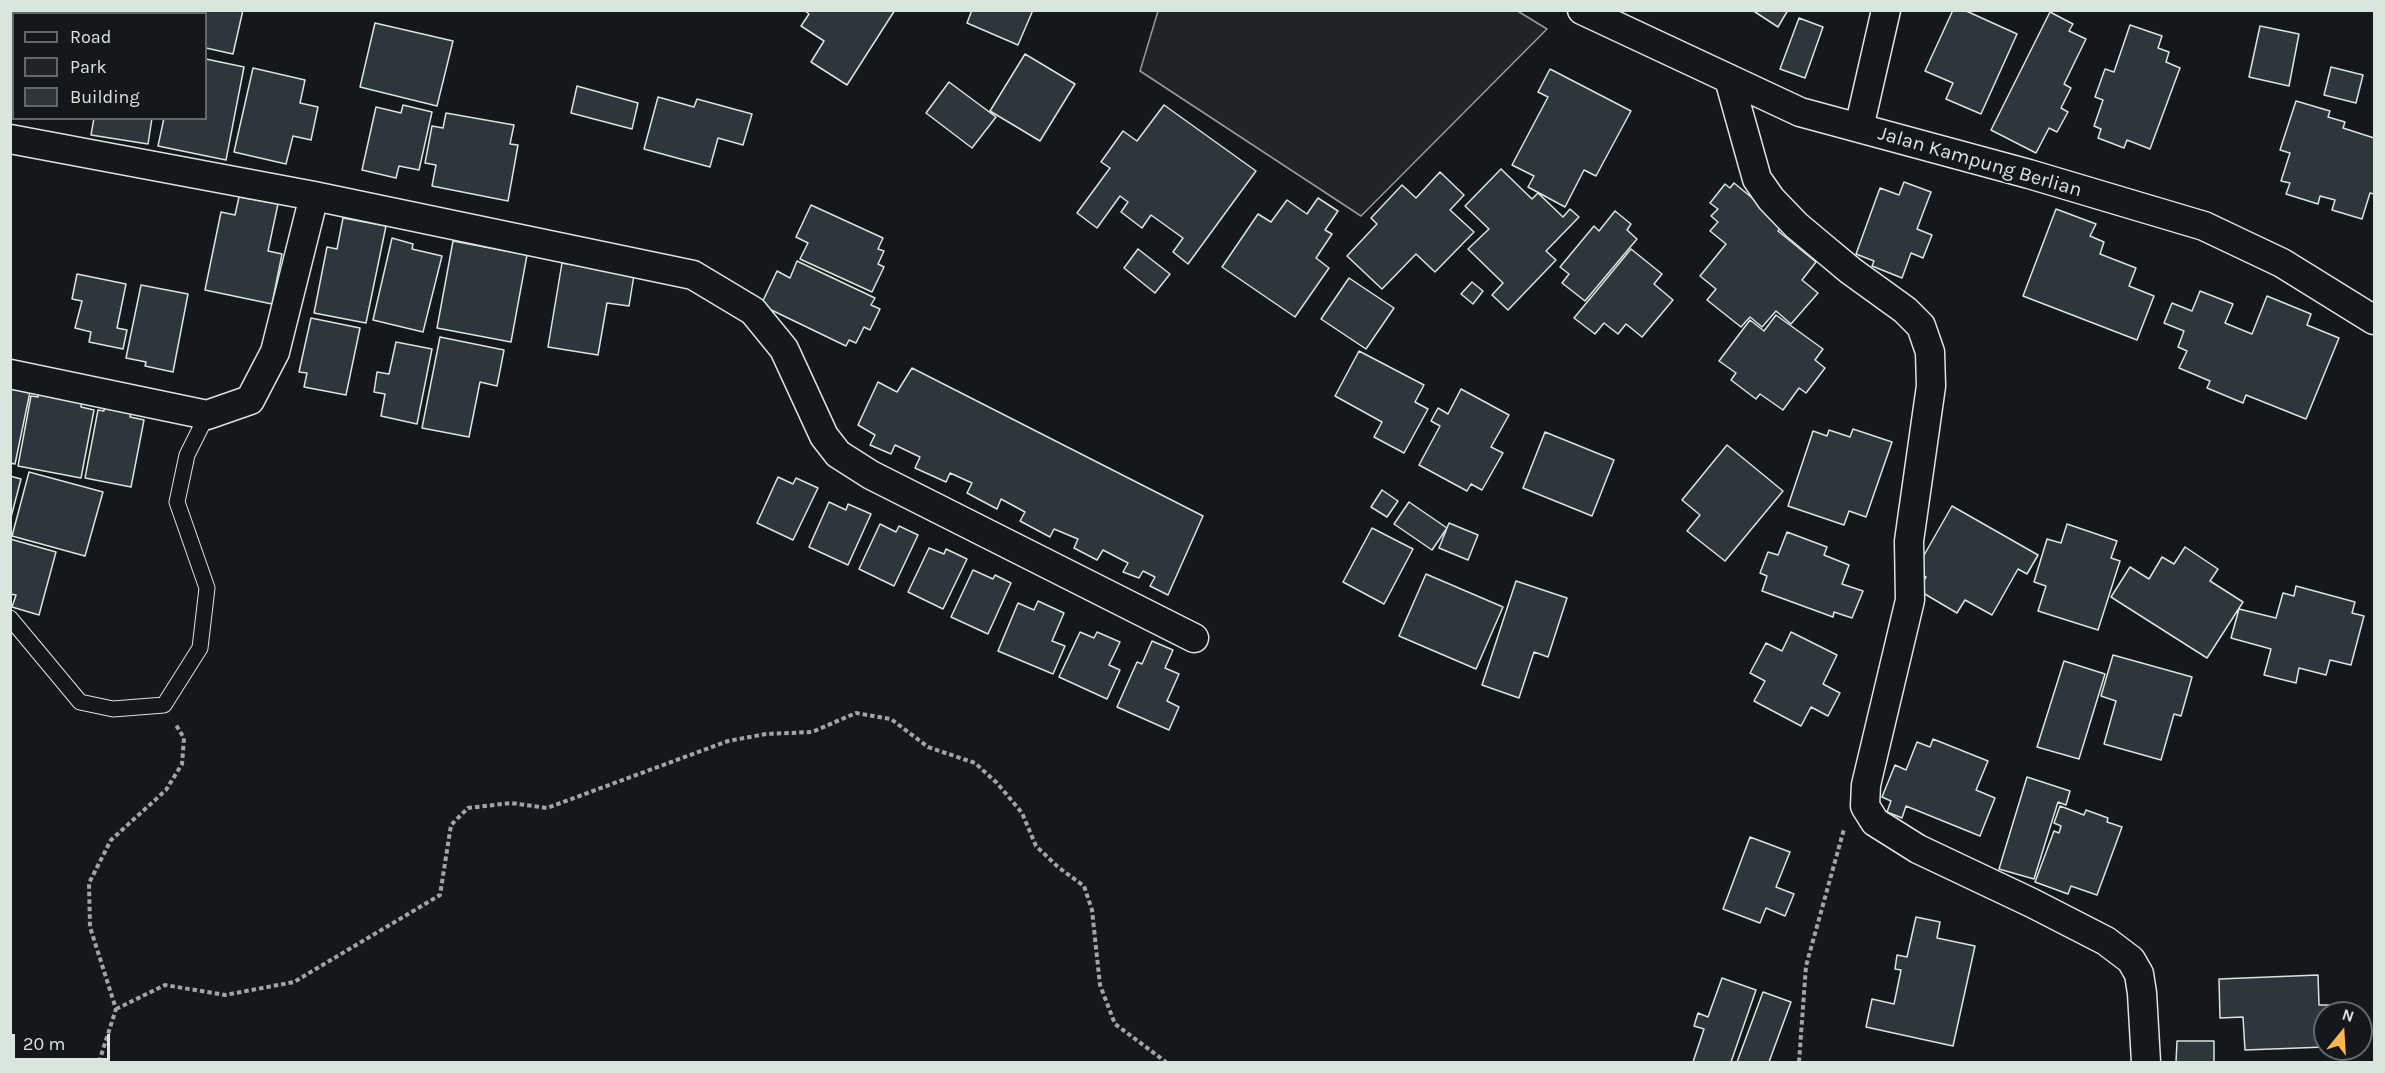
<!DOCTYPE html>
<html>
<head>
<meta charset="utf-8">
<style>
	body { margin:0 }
	#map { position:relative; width:2385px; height:1073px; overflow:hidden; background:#14181c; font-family:Karla,sans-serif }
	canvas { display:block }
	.frame { position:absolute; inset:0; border:12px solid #d8e6dc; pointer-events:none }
	.legend { position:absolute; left:12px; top:12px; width:195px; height:108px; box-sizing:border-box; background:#14181c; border:2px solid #626a69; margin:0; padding:8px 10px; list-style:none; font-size:18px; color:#d8e6dc }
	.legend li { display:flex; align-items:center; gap:12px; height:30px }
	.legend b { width:30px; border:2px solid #626a69 }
	.north { position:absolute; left:2313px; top:1001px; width:60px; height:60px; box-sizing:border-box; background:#14181c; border:2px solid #626a69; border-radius:50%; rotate:18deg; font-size:16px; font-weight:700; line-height:24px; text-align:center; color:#d8e6dc }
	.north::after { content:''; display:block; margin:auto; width:21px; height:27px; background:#ffb74d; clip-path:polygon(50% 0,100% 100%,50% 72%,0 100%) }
	.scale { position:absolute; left:12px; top:1034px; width:98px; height:27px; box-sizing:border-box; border:3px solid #d8e6dc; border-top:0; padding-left:8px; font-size:18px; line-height:21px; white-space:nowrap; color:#d8e6dc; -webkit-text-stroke:4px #14181c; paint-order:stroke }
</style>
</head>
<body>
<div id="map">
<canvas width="2385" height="1073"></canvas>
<div class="frame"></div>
<ul class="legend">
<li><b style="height:8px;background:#14181c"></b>Road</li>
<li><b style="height:16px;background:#202428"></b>Park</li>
<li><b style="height:16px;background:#2c363c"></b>Building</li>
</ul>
<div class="north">N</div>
<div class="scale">20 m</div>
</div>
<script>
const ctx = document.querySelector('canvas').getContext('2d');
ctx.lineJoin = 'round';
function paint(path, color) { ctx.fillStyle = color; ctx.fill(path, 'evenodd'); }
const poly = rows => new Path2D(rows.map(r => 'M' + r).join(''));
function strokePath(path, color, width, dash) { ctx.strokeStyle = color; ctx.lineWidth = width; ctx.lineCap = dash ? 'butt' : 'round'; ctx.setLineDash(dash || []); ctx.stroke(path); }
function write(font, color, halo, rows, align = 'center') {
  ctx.font = font + ' Karla,sans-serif'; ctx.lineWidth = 4.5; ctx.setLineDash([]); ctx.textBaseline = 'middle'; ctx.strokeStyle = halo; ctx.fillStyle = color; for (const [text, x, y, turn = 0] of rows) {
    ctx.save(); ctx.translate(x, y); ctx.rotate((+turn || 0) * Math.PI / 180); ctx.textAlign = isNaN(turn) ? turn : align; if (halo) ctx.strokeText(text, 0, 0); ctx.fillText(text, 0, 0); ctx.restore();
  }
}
const green = poly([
	[1516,10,1547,29,1361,216,1140,71,1158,11,1516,10]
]);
paint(green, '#202428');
strokePath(green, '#939e99', 1.5);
const building = poly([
	[195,10,243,10,233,54,206,48,206,14,194,14,195,10],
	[804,10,895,10,847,85,811,62,824,41,801,26,809,14,804,10],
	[972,10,1033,10,1018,45,967,23,972,10],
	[1752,10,1788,10,1778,27,1752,10],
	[1953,10,1964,10,2017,34,1981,114,1946,99,1953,83,1925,71,1953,10],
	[2050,12,2073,24,2069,31,2086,39,2064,84,2071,88,2061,108,2068,112,2057,132,2049,128,2036,153,1991,130,2050,12],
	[1799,18,1823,27,1805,78,1780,69,1799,18],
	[10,21,14,22,14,107,10,107,10,21],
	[375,23,453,41,437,106,360,87,375,23],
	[2130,25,2162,36,2158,48,2169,52,2166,62,2180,68,2150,149,2127,140,2124,148,2098,138,2101,129,2094,126,2103,100,2095,97,2105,69,2114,72,2130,25],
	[2260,26,2299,34,2289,86,2249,77,2260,26],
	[1025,54,1075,84,1040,141,990,111,1025,54],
	[206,59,244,67,226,160,158,146,164,118,206,118,206,59],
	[2331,67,2363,75,2356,103,2324,95,2331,67],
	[253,68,305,80,300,103,318,107,311,140,293,136,286,164,234,152,253,68],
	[1550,69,1631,111,1596,176,1584,170,1565,207,1528,187,1534,176,1512,165,1548,97,1538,92,1550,69],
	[949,82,996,117,972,148,926,113,949,82],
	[577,86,638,103,632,129,571,113,577,86],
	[658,97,694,107,697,99,752,114,743,145,718,138,710,167,644,149,658,97],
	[2296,101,2330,111,2328,117,2345,122,2343,128,2374,138,2374,194,2370,193,2362,219,2332,210,2335,200,2320,196,2318,204,2286,194,2290,183,2281,181,2290,153,2280,150,2296,101],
	[403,105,432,112,419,170,399,166,396,178,362,170,376,107,401,113,403,105],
	[1164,105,1256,171,1188,264,1173,252,1183,238,1151,215,1142,228,1121,212,1128,202,1120,196,1097,228,1077,213,1110,168,1101,162,1123,131,1137,141,1164,105],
	[446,113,514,125,510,144,518,145,508,201,432,186,436,165,425,163,432,126,443,128,446,113],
	[94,118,152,118,148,144,91,135,94,118],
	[1501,169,1532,199,1538,193,1563,217,1570,209,1579,217,1546,251,1556,260,1508,310,1492,295,1503,283,1468,249,1489,229,1465,206,1501,169],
	[1440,172,1464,195,1450,210,1474,232,1435,272,1416,254,1382,289,1347,256,1377,224,1371,218,1402,185,1416,198,1440,172],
	[1904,182,1931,192,1917,229,1932,235,1923,258,1911,253,1902,278,1872,266,1874,261,1856,254,1880,188,1899,195,1904,182],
	[1734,183,1784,224,1778,231,1816,262,1802,280,1818,293,1791,324,1776,311,1762,327,1750,317,1741,327,1707,300,1716,289,1700,276,1726,244,1710,231,1718,222,1711,216,1718,209,1710,203,1725,184,1730,188,1734,183],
	[239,197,278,204,268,251,282,254,272,304,205,290,221,212,235,215,239,197],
	[1318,198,1338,211,1325,230,1332,234,1316,258,1329,268,1295,317,1222,267,1258,214,1271,222,1287,200,1307,214,1318,198],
	[811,205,883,238,878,249,884,251,878,264,884,267,872,292,800,259,808,243,796,237,811,205],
	[2056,209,2096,224,2090,236,2104,242,2100,254,2136,268,2129,286,2154,296,2137,340,2023,296,2056,209],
	[1615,211,1631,224,1627,230,1637,239,1585,301,1562,283,1569,274,1560,267,1594,226,1599,231,1615,211],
	[343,218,386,226,366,323,314,313,327,247,337,249,343,218],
	[392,238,413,244,412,249,442,256,423,332,373,320,392,238],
	[453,241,527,255,511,342,437,328,453,241],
	[1138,249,1170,274,1155,293,1124,268,1138,249],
	[1631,249,1662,274,1654,284,1673,300,1642,337,1626,324,1618,334,1604,323,1595,334,1574,318,1631,249],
	[797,261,875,298,871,305,880,309,870,330,864,327,856,343,849,340,846,346,761,305,777,271,790,278,797,261],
	[562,263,634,275,629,306,607,303,598,355,548,347,562,263],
	[77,274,126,284,117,328,127,330,123,349,89,342,91,332,75,328,82,301,72,299,77,274],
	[1349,278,1394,308,1366,349,1321,319,1349,278],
	[1472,282,1483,291,1473,304,1461,294,1472,282],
	[141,285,188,294,173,372,145,366,146,362,126,358,141,285],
	[2200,291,2233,304,2225,323,2252,334,2267,296,2311,314,2307,325,2339,338,2306,419,2246,395,2243,403,2207,388,2210,381,2179,368,2187,351,2178,347,2184,331,2164,323,2172,303,2192,311,2200,291],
	[1776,315,1823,349,1815,360,1825,368,1806,393,1799,388,1783,410,1760,394,1756,399,1731,380,1736,373,1719,361,1750,320,1764,331,1776,315],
	[311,318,360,328,346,395,304,387,307,373,299,372,311,318],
	[440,337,504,350,497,386,480,382,469,437,422,428,440,337],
	[396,342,432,349,417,424,381,416,385,394,374,392,377,372,389,374,396,342],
	[1359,351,1424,385,1415,402,1428,409,1404,453,1374,437,1382,422,1335,396,1359,351],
	[912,368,1203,516,1168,595,1150,586,1155,577,1143,571,1139,578,1123,572,1128,563,1103,550,1097,560,1074,548,1078,539,1054,529,1050,537,1020,521,1025,512,1001,499,997,509,967,493,972,483,950,473,946,482,915,468,920,457,895,445,891,454,870,445,875,435,858,425,878,382,897,392,912,368],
	[10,383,31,387,15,464,10,463,10,383],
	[1461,389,1509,415,1491,447,1503,453,1482,490,1471,484,1467,491,1419,465,1440,426,1431,421,1438,408,1448,414,1461,389],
	[40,390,82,398,81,407,94,410,81,478,18,466,31,396,38,397,40,390],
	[105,403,132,408,130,417,144,420,131,487,85,478,98,410,104,411,105,403],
	[1853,429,1892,442,1866,517,1849,511,1844,525,1788,506,1813,431,1827,436,1829,430,1850,437,1853,429],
	[1545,432,1614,460,1592,516,1523,488,1545,432],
	[1727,445,1783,491,1725,561,1687,531,1700,515,1682,500,1727,445],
	[29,472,103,492,85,556,12,536,29,472],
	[10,476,21,479,10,521,10,476],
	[778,477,793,484,796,478,818,488,793,540,757,523,778,477],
	[1382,490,1398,501,1387,517,1371,507,1382,490],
	[829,502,846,510,848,504,871,514,848,565,809,547,829,502],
	[1409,502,1447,528,1432,550,1394,524,1409,502],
	[1952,506,2038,555,2027,574,2018,569,1992,615,1965,600,1957,613,1918,590,1926,577,1915,571,1952,506],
	[1449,523,1478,535,1468,560,1439,548,1449,523],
	[880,524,896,532,899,526,918,535,894,586,859,569,880,524],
	[2067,524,2117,541,2111,558,2120,561,2098,630,2038,611,2046,586,2034,582,2047,539,2061,543,2067,524],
	[1372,528,1413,549,1384,604,1343,582,1372,528],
	[1787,532,1827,547,1824,555,1849,565,1842,584,1863,591,1852,618,1834,612,1833,617,1762,591,1767,576,1760,573,1768,552,1778,555,1787,532],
	[10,539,56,552,39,615,12,607,16,595,10,594,10,539],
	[2185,547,2218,569,2210,581,2243,602,2207,658,2111,597,2130,567,2149,579,2162,557,2174,564,2185,547],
	[929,548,944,554,946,549,967,559,943,609,908,592,929,548],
	[973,570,993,579,995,575,1011,583,988,634,951,617,973,570],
	[1426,574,1503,607,1476,669,1399,636,1426,574],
	[1516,581,1567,598,1548,657,1534,652,1519,698,1482,685,1516,581],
	[2296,586,2355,602,2352,613,2364,616,2351,665,2330,660,2326,675,2299,668,2296,683,2264,675,2271,649,2231,638,2239,609,2276,618,2283,593,2294,596,2296,586],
	[1038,601,1064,613,1052,641,1065,646,1053,674,998,651,1018,603,1034,610,1038,601],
	[1080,632,1094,638,1097,632,1120,642,1109,665,1120,670,1107,699,1059,677,1080,632],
	[1791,632,1837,655,1823,684,1840,693,1828,716,1811,707,1801,726,1754,701,1765,681,1750,673,1766,643,1782,651,1791,632],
	[1152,641,1173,650,1165,668,1179,674,1167,701,1179,707,1169,730,1117,707,1137,662,1142,664,1152,641],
	[2113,655,2192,677,2181,716,2174,714,2161,760,2104,744,2116,701,2101,696,2113,655],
	[2064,661,2105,674,2079,759,2037,747,2064,661],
	[1933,739,1988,761,1976,790,1995,798,1980,836,1906,806,1902,818,1887,812,1891,801,1882,797,1895,765,1906,770,1917,742,1930,747,1933,739],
	[2027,777,2070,791,2066,805,2058,802,2034,879,1999,869,2027,777],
	[2060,806,2084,815,2086,810,2108,818,2107,822,2122,827,2097,895,2071,886,2068,894,2035,882,2054,831,2059,833,2061,826,2054,823,2060,806],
	[1750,837,1790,852,1776,887,1794,894,1785,916,1766,908,1760,923,1723,909,1750,837],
	[1916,917,1940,922,1937,938,1975,946,1953,1046,1866,1027,1872,999,1894,1004,1901,970,1895,969,1897,955,1907,957,1916,917],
	[2318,975,2319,1005,2337,1005,2338,1013,2325,1013,2325,1047,2245,1050,2243,1017,2220,1018,2219,979,2318,975],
	[1722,978,1756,990,1731,1062,1693,1062,1704,1029,1694,1026,1698,1013,1708,1017,1722,978],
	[1763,992,1791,1002,1769,1062,1737,1062,1763,992],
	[2177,1041,2214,1041,2214,1062,2176,1062,2177,1041]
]);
paint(building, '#2c363c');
strokePath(building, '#d8e6dc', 1.5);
const service = poly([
	[10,618,80,702,113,709,164,705,200,648,207,588,177,502,187,455,207,415]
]);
const minor = poly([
	[1582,10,1800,112,2029,174,2204,226,2282,263,2374,320],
	[1729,79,1757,179,1771,199,1796,225,1821,246,1851,271,1905,310,1921,326,1930,352,1931,386,1909,541,1910,600,1866,785,1865,806,1875,822,1918,849,2032,903,2106,941,2131,960,2139,974,2142,993,2146,1062],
	[1859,128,1886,10],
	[10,139,314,196,693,275,753,311,784,349,824,436,838,454,871,475,1194,638],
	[10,374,207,415,250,400,275,352,314,196]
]);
strokePath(service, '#d8e6dc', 17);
strokePath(minor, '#d8e6dc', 31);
strokePath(poly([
	[116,1009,165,985,225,995,294,982,440,895,451,825,468,808,511,803,547,808,728,741,766,734,812,732,856,713,891,719,928,747,975,763,997,783,1022,813,1036,846,1058,867,1084,886,1092,910,1100,985,1115,1024,1166,1062],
	[99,1062,116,1009,90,927,89,883,111,840,166,790,182,764,184,738,176,725],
	[1799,1062,1806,966,1844,829]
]), '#9da8a2', 4, [4.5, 3]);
strokePath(service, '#14181c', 15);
strokePath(minor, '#14181c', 28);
write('20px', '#d8e6dc', '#14181c', [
	["Jalan Kampung Berlian",1980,162,16]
]);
</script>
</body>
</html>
